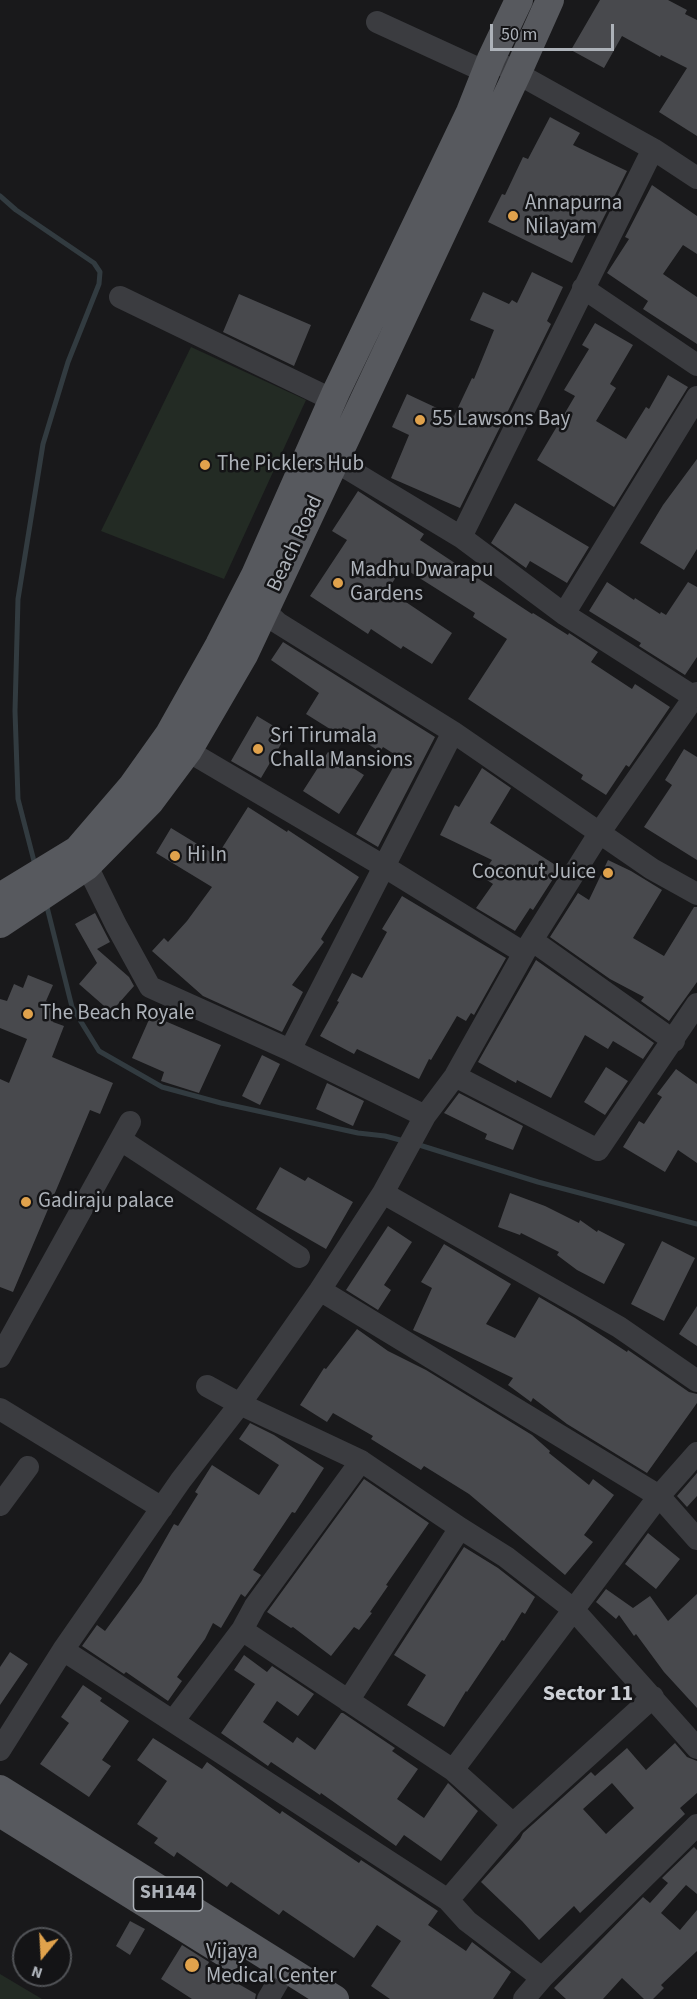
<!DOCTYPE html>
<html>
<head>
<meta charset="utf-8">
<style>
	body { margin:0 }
	#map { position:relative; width:697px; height:1999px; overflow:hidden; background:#19191b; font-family:"Source Sans 3",sans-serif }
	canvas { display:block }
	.north { position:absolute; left:12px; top:1927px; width:60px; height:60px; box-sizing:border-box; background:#141416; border:2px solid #515357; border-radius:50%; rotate:198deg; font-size:16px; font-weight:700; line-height:24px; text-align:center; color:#adb2b9 }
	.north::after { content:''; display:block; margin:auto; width:21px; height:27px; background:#e0a24c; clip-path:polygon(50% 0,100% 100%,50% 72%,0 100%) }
	.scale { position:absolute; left:490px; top:24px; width:124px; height:27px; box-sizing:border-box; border:3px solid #adb2b9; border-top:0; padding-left:8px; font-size:18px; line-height:21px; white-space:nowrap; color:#adb2b9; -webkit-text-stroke:4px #141416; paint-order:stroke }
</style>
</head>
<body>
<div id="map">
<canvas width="697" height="1999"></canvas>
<div class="north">N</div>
<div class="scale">50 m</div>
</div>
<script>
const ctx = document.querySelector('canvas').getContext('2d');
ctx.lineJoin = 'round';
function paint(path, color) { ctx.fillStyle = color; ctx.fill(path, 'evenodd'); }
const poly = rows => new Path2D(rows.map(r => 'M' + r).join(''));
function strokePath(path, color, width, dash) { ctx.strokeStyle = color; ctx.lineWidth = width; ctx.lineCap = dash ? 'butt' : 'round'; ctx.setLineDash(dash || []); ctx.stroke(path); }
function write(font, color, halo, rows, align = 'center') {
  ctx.font = font + ' "Source Sans 3",sans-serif'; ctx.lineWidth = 5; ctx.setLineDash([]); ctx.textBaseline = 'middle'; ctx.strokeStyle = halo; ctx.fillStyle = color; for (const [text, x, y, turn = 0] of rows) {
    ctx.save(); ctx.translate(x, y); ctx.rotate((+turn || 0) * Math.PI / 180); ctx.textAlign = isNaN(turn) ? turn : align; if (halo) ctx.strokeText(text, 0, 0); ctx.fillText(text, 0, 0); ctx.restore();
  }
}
paint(poly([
	[191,347,306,400,224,579,101,531],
	[0,1974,42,1999,0,1999]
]), '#232b24');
strokePath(poly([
	[0,196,16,210,94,263,100,272,99,284,68,362,43,444,18,599,15,711,18,799,35,865],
	[46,903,72,1007,99,1051,162,1087,221,1103,358,1133,385,1136,404,1141],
	[416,1144,538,1182,697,1224]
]), '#323b40', 5);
paint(poly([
	[600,0,668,0,687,10,685,14,697,20,697,136,659,112,687,68,661,55,660,57,622,36,604,68,571,50],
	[550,117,580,133,573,145,627,171,598,229,590,225,572,263,488,222,502,194,505,195,523,157,528,159],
	[652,185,697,216,697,254,683,245,663,274,697,297,697,344,643,309,648,301,607,273,629,239,625,237],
	[532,272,563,287,547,321,551,324,460,508,391,478,409,435,392,427,407,394,454,416,472,378,474,379,494,330,470,320,483,292,509,304,512,300,517,303],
	[239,294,311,325,294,366,223,332],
	[595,323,633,345,610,384,616,388,596,421,626,439,646,407,649,409,668,375,688,387,614,507,537,460,575,396,564,390,589,349,582,345],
	[697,459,697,549,684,570,640,543,663,505],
	[358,491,424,534,420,540,532,614,533,613,568,635,569,633,598,652,591,662,632,689,635,684,670,707,629,767,626,765,606,795,581,779,583,775,468,699,507,639,473,617,475,613,402,567,388,590,452,633,432,664,403,646,401,649,371,629,368,634,310,596,347,540,332,531],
	[515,503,589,547,567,583,530,561,526,568,491,543],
	[607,582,634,600,635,598,660,614,661,612,666,615,688,582,697,587,697,657,685,675,639,646,641,643,589,611],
	[283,642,435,737,378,847,356,834,399,757,383,747,380,752,343,727,338,734,306,714,319,693,271,660],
	[257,716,287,734,261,778,231,761],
	[684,749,697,757,697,860,644,827,672,785,665,780],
	[328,752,364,775,339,814,303,791],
	[482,768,511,788,490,823,560,868,533,910,530,908,515,931,476,908,493,884,481,876,492,860,440,835,455,805,459,807],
	[248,807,287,832,288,830,359,877,321,939,324,942,292,985,303,992,282,1032,203,996,152,951,164,938,168,942,187,921,212,887,156,853,171,828,217,856],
	[608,860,631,871,662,890,633,938,664,956,694,907,697,907,697,982,669,1021,641,1001,644,997,610,979,550,937,578,893,589,900],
	[402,896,506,958,474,1015,471,1013,466,1021,457,1016,431,1060,429,1059,419,1079,357,1049,354,1054,320,1036,339,1002,337,1001,352,973,362,978,387,932,382,929],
	[95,913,110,942,97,949,129,977,134,986,111,1012,79,984,97,963,75,924],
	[536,960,654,1043,643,1059,613,1041,608,1049,585,1035,551,1098,517,1080,516,1083,478,1062],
	[28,975,53,985,46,1001,59,1007,53,1022,64,1026,52,1057,113,1083,100,1114,90,1110,13,1292,0,1287,0,1079,9,1083,27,1039,0,1028,0,999,7,1001,14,984,23,988],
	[151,1015,221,1045,199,1093,161,1081,164,1072,132,1058],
	[262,1055,280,1064,260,1105,242,1096],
	[606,1067,628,1081,605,1115,584,1102],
	[676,1069,697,1084,697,1163,678,1150,665,1172,623,1147,639,1121,644,1124,662,1097,657,1094],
	[327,1083,364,1101,353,1126,316,1109],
	[459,1093,523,1126,513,1150,485,1139,487,1134,444,1113],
	[280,1167,305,1181,308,1177,353,1202,326,1249,256,1209],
	[510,1193,545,1206,579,1223,580,1220,597,1232,598,1230,625,1244,604,1284,577,1270,557,1255,559,1252,521,1233,520,1235,498,1227],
	[388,1226,412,1242,384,1285,391,1290,378,1310,346,1290],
	[662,1241,695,1258,664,1321,631,1304],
	[444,1244,511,1284,486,1324,515,1338,539,1297,575,1318,627,1352,628,1350,689,1392,697,1394,697,1403,647,1473,567,1424,533,1398,531,1402,508,1385,513,1378,413,1330,432,1288,421,1282],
	[697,1306,697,1346,679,1334],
	[357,1329,388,1351,426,1370,532,1435,550,1451,549,1453,589,1485,593,1479,614,1495,584,1535,593,1542,565,1575,469,1494,424,1466,421,1470,371,1439,373,1436,333,1413,327,1422,300,1405,324,1368,326,1369],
	[250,1423,274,1435,324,1468,295,1513,292,1512,253,1570,261,1575,245,1597,241,1594,221,1628,213,1623,205,1639,177,1677,182,1681,168,1701,126,1672,124,1674,82,1646,97,1625,105,1631,141,1582,174,1524,178,1526,198,1494,195,1492,212,1465,259,1495,279,1465,239,1439],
	[697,1473,697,1496,687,1507,677,1496],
	[364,1479,429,1523,386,1585,388,1586,370,1612,372,1613,359,1630,354,1627,331,1656,293,1627,291,1628,267,1612],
	[648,1533,680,1559,656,1589,625,1564],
	[464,1547,498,1568,535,1597,525,1614,522,1612,504,1641,502,1640,467,1692,466,1691,444,1727,407,1705,426,1675,394,1655],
	[606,1589,633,1608,650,1596,668,1621,697,1594,697,1708,664,1672,636,1634,634,1636,619,1615,616,1619,596,1602],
	[10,1652,28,1664,0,1705,0,1667],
	[244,1655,267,1672,272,1666,314,1694,298,1716,277,1701,263,1722,293,1743,297,1737,315,1750,341,1713,343,1713,395,1748,392,1751,418,1769,397,1799,424,1818,448,1783,478,1811,441,1861,404,1835,396,1846,321,1793,320,1795,271,1762,268,1766,221,1733,255,1684,234,1670],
	[83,1685,102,1698,100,1701,129,1721,102,1760,111,1766,89,1797,40,1764,69,1723,61,1717],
	[153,1738,202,1769,207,1762,280,1814,282,1811,359,1863,361,1860,438,1911,428,1925,466,1951,472,1942,511,1972,493,1999,390,1999,371,1986,401,1941,377,1925,354,1958,283,1910,279,1915,231,1882,227,1887,177,1852,174,1857,154,1843,158,1838,137,1824,167,1781,137,1760],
	[675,1743,687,1757,697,1761,697,1793,680,1808,685,1814,580,1913,574,1906,539,1940,522,1921,481,1882,520,1839,523,1833,591,1772,595,1776,627,1748,646,1770],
	[612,1783,634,1808,606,1834,583,1809],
	[694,1847,697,1850,697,1894,686,1885,661,1913,680,1930,697,1910,697,1951,661,1985,664,1988,653,1999,644,1999,622,1978,603,1999,566,1999,554,1988,643,1897,650,1903,668,1883,662,1878],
	[130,1921,145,1929,130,1955,116,1946],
	[182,1945,209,1962,207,1966,256,1994,255,1999,192,1999,161,1979]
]), '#48494d');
strokePath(poly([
	[377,22,486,72],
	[504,66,653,149,697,178],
	[583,288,697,365],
	[120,297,333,400],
	[335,461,461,537,564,614,694,697],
	[461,537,653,149],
	[252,604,264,610,278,623,453,732,652,869,697,894],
	[564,614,697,397],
	[188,751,385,867,524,953],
	[87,866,116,925,150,987,290,1050,425,1116,455,1076,524,953,600,832,697,693],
	[533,941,674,1041],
	[290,1050,453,732],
	[455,1076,598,1150,697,1004],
	[121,1140,299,1257],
	[383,1193,619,1327,697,1381],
	[320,1290,659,1496,697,1539],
	[0,1357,130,1122],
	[207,1386,240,1404,361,1461,460,1528,506,1557,573,1609,697,1748],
	[0,1409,162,1508],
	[0,1505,28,1467],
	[242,1630,453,1770,513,1824],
	[63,1650,448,1900,513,1824,653,1697],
	[348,1701,460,1528],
	[174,1720,242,1630,255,1606,361,1461],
	[0,1750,63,1650,181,1480,240,1404,320,1290,383,1193,425,1116],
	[453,1770,659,1496,697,1453],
	[448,1900,467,1921,542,1978],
	[268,1999,286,1968],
	[524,1999,542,1978,697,1825]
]), '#3b3c40', 22);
strokePath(poly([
	[0,897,77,850,132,786,169,734,219,645,255,575,336,392,470,112,491,59,519,0],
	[0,924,87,866,150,802,188,751,244,655,517,74,550,0],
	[0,1789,335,1999],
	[0,1813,230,1956]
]), '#57595e', 28);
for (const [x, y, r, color] of [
	[513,216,6,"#e0a24c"],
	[420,420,6,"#e0a24c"],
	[205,465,6,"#e0a24c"],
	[338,583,6,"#e0a24c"],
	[258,749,6,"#e0a24c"],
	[175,856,6,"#e0a24c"],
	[608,873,6,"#e0a24c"],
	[28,1014,6,"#e0a24c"],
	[26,1202,6,"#e0a24c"],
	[192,1965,8,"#e0a24c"]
]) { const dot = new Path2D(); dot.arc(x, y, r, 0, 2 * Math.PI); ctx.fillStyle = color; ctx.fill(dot); strokePath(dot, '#141416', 2); }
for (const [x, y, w] of [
	[168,1894,69]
]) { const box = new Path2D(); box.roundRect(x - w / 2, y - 17, w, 34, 4.5); ctx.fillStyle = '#141416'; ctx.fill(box); strokePath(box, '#adb2b9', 1.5); }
write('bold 20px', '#adb2b9', null, [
	["SH144",168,1894]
]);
write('21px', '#adb2b9', '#141416', [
	["Annapurna",525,204],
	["Nilayam",525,228],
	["55 Lawsons Bay",432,420],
	["The Picklers Hub",217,465],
	["Madhu Dwarapu",350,571],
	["Gardens",350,595],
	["Sri Tirumala",270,737],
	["Challa Mansions",270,761],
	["Hi In",187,856],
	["Coconut Juice",596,873,"right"],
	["The Beach Royale",40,1014],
	["Gadiraju palace",38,1202],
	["Vijaya",206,1953],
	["Medical Center",206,1977]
], 'left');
write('21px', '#adb2b9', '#141416', [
	["Beach Road",296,544,-65]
]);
write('bold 22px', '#cdd0d6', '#141416', [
	["Sector 11",588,1695]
]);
</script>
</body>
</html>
